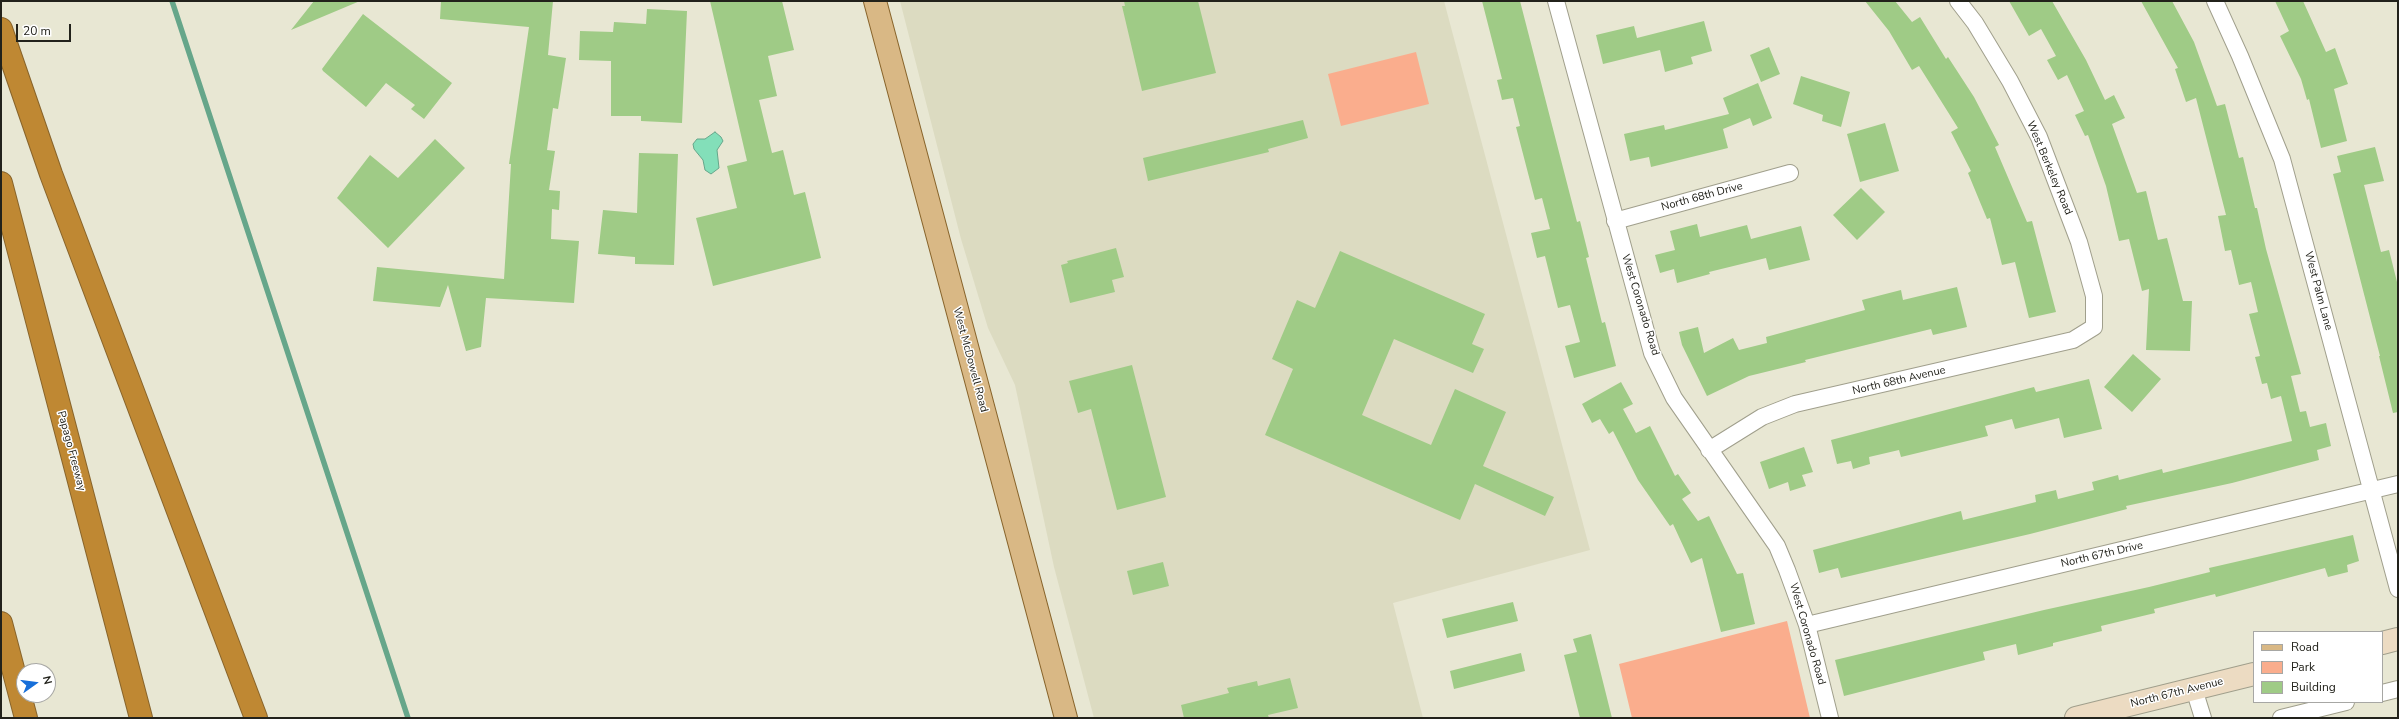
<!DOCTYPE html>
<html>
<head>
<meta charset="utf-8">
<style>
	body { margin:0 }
	#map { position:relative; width:2399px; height:719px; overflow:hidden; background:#e8e7d3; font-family:"Nunito Sans",sans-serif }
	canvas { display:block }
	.frame { position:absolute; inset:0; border:2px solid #22221b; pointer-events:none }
	.legend { position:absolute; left:2253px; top:631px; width:130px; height:72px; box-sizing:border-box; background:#fff; border:1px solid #a7a7a4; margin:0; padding:5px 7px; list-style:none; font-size:12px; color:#22221b }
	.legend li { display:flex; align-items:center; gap:8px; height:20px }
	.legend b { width:20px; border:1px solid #a7a7a4 }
	.north { position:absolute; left:16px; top:663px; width:40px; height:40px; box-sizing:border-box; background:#fff; border:1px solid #a7a7a4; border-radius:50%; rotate:76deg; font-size:11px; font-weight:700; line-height:16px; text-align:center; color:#22221b }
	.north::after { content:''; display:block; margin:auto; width:14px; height:18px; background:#176fd9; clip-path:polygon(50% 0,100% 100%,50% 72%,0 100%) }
	.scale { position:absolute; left:16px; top:24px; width:55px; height:18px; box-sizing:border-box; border:2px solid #22221b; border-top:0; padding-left:5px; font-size:12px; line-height:14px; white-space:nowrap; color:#22221b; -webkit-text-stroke:3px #fff; paint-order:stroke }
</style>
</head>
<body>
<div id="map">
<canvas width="2399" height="719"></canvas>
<div class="frame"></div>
<ul class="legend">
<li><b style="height:5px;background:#d9b885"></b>Road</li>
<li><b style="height:11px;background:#faad8d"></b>Park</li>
<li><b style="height:11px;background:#9fcb86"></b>Building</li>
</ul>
<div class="north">N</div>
<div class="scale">20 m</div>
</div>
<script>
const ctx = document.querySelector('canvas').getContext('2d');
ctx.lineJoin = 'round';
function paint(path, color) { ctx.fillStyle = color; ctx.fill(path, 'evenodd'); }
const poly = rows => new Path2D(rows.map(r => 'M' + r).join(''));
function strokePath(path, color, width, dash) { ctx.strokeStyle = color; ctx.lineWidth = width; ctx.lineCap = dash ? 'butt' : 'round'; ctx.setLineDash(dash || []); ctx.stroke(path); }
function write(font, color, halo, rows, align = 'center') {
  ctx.font = font + ' "Nunito Sans",sans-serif'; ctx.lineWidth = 3; ctx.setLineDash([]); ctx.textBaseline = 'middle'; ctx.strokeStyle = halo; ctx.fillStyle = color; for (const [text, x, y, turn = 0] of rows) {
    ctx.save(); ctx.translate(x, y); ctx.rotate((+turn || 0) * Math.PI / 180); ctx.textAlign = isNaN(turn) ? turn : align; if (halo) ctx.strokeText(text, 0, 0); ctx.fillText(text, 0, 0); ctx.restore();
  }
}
paint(poly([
	[900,1,1444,1,1590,550,1393,603,1423,718,1094,718,1054,567,1015,385,988,328,961,239]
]), '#dcdbc1');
paint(poly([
	[1416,52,1429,104,1341,126,1328,74],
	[1787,621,1810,718,1632,718,1619,664]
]), '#faad8d');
const water = poly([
	[715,132,721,137,723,141,717,150,719,168,711,174,705,170,703,160,694,149,693,144,697,139,705,139,715,132]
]);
paint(water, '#83dfb9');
strokePath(water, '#66a68a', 1);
strokePath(poly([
	[172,1,408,718]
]), '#66a68a', 5.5);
paint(poly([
	[314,1,360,1,291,30],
	[441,1,553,1,548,55,566,58,558,109,553,108,547,150,555,151,549,190,560,191,559,210,552,209,551,239,579,241,574,303,486,298,481,347,466,351,448,285,440,307,373,301,377,267,504,279,511,164,509,164,529,27,440,19],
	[710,1,782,1,794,50,768,56,777,96,759,100,772,153,783,150,794,195,805,192,821,258,713,286,696,218,737,208,727,166,747,161],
	[1124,1,1198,1,1216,73,1142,91,1122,6,1125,6],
	[1482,1,1520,1,1577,222,1580,221,1589,257,1586,258,1602,323,1605,322,1616,366,1574,378,1565,346,1580,342,1570,305,1558,308,1545,256,1537,258,1531,233,1550,229,1542,198,1535,200,1516,127,1520,126,1513,98,1502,100,1497,80,1502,79],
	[1865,1,1895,1,1912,22,1920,17,1946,59,1948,57,1974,97,1999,145,1995,147,2027,222,2032,221,2056,312,2029,318,2015,262,2002,265,1990,218,1987,219,1968,173,1971,171,1951,132,1958,128,1919,66,1912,70,1889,31],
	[2009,1,2052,1,2086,60,2105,100,2114,95,2125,118,2112,124,2137,193,2146,191,2158,240,2167,238,2183,301,2192,301,2190,351,2146,350,2149,289,2142,291,2129,239,2119,241,2106,186,2088,135,2085,136,2075,115,2084,111,2067,75,2058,80,2047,60,2056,56,2041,29,2029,36],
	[2141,1,2172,1,2194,42,2217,106,2225,104,2239,158,2243,157,2255,208,2257,208,2266,249,2301,374,2291,376,2300,412,2306,411,2310,427,2326,423,2331,446,2317,450,2319,460,2232,483,2126,506,2127,509,2030,534,1841,578,1838,568,1819,573,1813,550,1961,511,1963,520,2036,502,2035,495,2056,490,2058,499,2094,490,2092,482,2118,475,2119,480,2162,469,2163,473,2292,441,2281,396,2271,399,2267,383,2262,384,2255,357,2260,356,2249,314,2258,312,2251,282,2239,285,2231,250,2225,251,2218,216,2226,215,2196,98,2186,102,2175,69,2178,68],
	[2275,1,2303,1,2326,52,2335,48,2348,84,2334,89,2347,141,2321,148,2309,99,2307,100,2301,79,2280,36,2289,31],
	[647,9,687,11,682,123,641,121,641,116,611,116,611,61,579,60,580,31,613,32,614,22,646,24],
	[363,14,452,83,424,119,411,109,415,105,386,83,366,107,323,71,322,69],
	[1704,21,1712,51,1691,57,1693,64,1665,72,1660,50,1603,64,1596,35,1634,26,1637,38],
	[1769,47,1780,74,1761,82,1750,55],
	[1801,76,1850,92,1841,127,1822,121,1823,115,1793,104],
	[1758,83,1772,118,1753,126,1750,118,1723,129,1728,148,1651,167,1649,157,1630,161,1624,134,1664,125,1665,130,1729,114,1723,98],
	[1303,120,1308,138,1268,149,1269,152,1148,181,1143,158],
	[1885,123,1899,171,1860,182,1847,134],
	[435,139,465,168,388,248,337,198,370,155,398,178],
	[2375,147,2384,181,2364,185,2381,252,2389,250,2398,286,2398,412,2393,413,2379,356,2380,356,2333,174,2341,172,2337,156],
	[639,153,678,154,674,265,635,264,635,257,598,254,603,210,637,213],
	[1861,188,1885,212,1857,240,1833,215],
	[1697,224,1700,237,1747,225,1751,239,1801,226,1810,260,1769,270,1766,258,1709,272,1710,274,1677,283,1674,269,1660,273,1655,255,1675,250,1670,231],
	[1116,248,1124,277,1112,280,1115,292,1070,303,1061,265,1068,263,1067,261],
	[1340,251,1485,314,1472,344,1484,349,1473,373,1394,339,1362,415,1431,445,1455,389,1506,412,1483,466,1554,497,1545,516,1475,484,1460,520,1265,435,1293,369,1272,359,1297,300,1315,308],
	[1957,287,1967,327,1933,335,1931,329,1805,360,1806,362,1749,376,1707,396,1682,345,1679,332,1698,327,1704,353,1733,338,1739,350,1767,343,1766,337,1865,310,1862,300,1901,290,1903,300],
	[2133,354,2161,379,2132,412,2104,387],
	[1132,365,1166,497,1117,510,1091,409,1078,413,1069,381],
	[2089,379,2102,429,2064,438,2059,418,2015,429,2012,419,1985,426,1988,436,1901,457,1899,450,1869,457,1870,464,1853,469,1851,461,1837,464,1831,440,2034,387,2036,392],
	[1621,382,1633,404,1623,409,1636,433,1650,426,1675,476,1678,474,1691,493,1682,499,1698,521,1709,516,1737,574,1743,573,1755,624,1721,632,1702,558,1691,563,1673,524,1670,526,1638,480,1613,431,1609,434,1600,419,1592,423,1582,404],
	[1804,447,1813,472,1802,475,1806,486,1790,491,1788,482,1769,489,1760,462],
	[2353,535,2359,561,2347,565,2348,572,2328,577,2325,568,2216,597,2215,594,2154,609,2155,613,2101,626,2102,631,2053,643,2053,646,2018,655,2016,644,1983,652,1985,660,1844,696,1835,660,2044,610,2149,587,2210,572,2209,568],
	[1163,562,1169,586,1133,595,1127,571],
	[1513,602,1518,621,1447,638,1442,619],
	[1591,634,1612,718,1580,718,1564,655,1577,652,1573,639],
	[1521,653,1525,671,1454,689,1450,671],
	[1290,678,1298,708,1268,715,1269,718,1184,718,1181,705,1229,693,1227,688,1257,681,1258,686]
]), '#9fcb86');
const minor = poly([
	[1556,1,1652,353,1674,398,1777,546,1787,570,1807,625,1830,718],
	[2215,1,2240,56,2282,159,2398,589],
	[1615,221,1790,173],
	[1709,450,1762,417,1795,404,2073,340,2094,327,2094,296,2079,242,2039,137,2010,81,1975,23,1958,1],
	[1807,625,2398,484],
	[2194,689,2203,718],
	[2382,693,2398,689],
	[2281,718,2346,702]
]);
const secondary = poly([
	[2382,643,2398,639],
	[2076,718,2254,674]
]);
const primary = poly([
	[875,1,1066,718]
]);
const motorway = poly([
	[1,29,51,174,256,718],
	[1,183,141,718],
	[1,623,26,718]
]);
strokePath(minor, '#a09f8c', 18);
strokePath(secondary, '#a09f8c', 24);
strokePath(primary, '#88642b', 24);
strokePath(motorway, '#88642b', 24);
strokePath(minor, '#fff', 16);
strokePath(secondary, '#ecdbc2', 22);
strokePath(primary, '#d9b885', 22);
strokePath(motorway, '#bf8833', 22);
write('11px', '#22221b', '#fff', [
	["West Berkeley Road",2049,168,67],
	["North 68th Drive",1702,197,-15],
	["West Palm Lane",2318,291,75],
	["West Coronado Road",1640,305,73],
	["West McDowell Road",970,360,75],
	["North 68th Avenue",1899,381,-13],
	["Papago Freeway",71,451,75],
	["North 67th Drive",2102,555,-13],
	["West Coronado Road",1807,634,74],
	["North 67th Avenue",2177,693,-14]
]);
</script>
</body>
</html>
